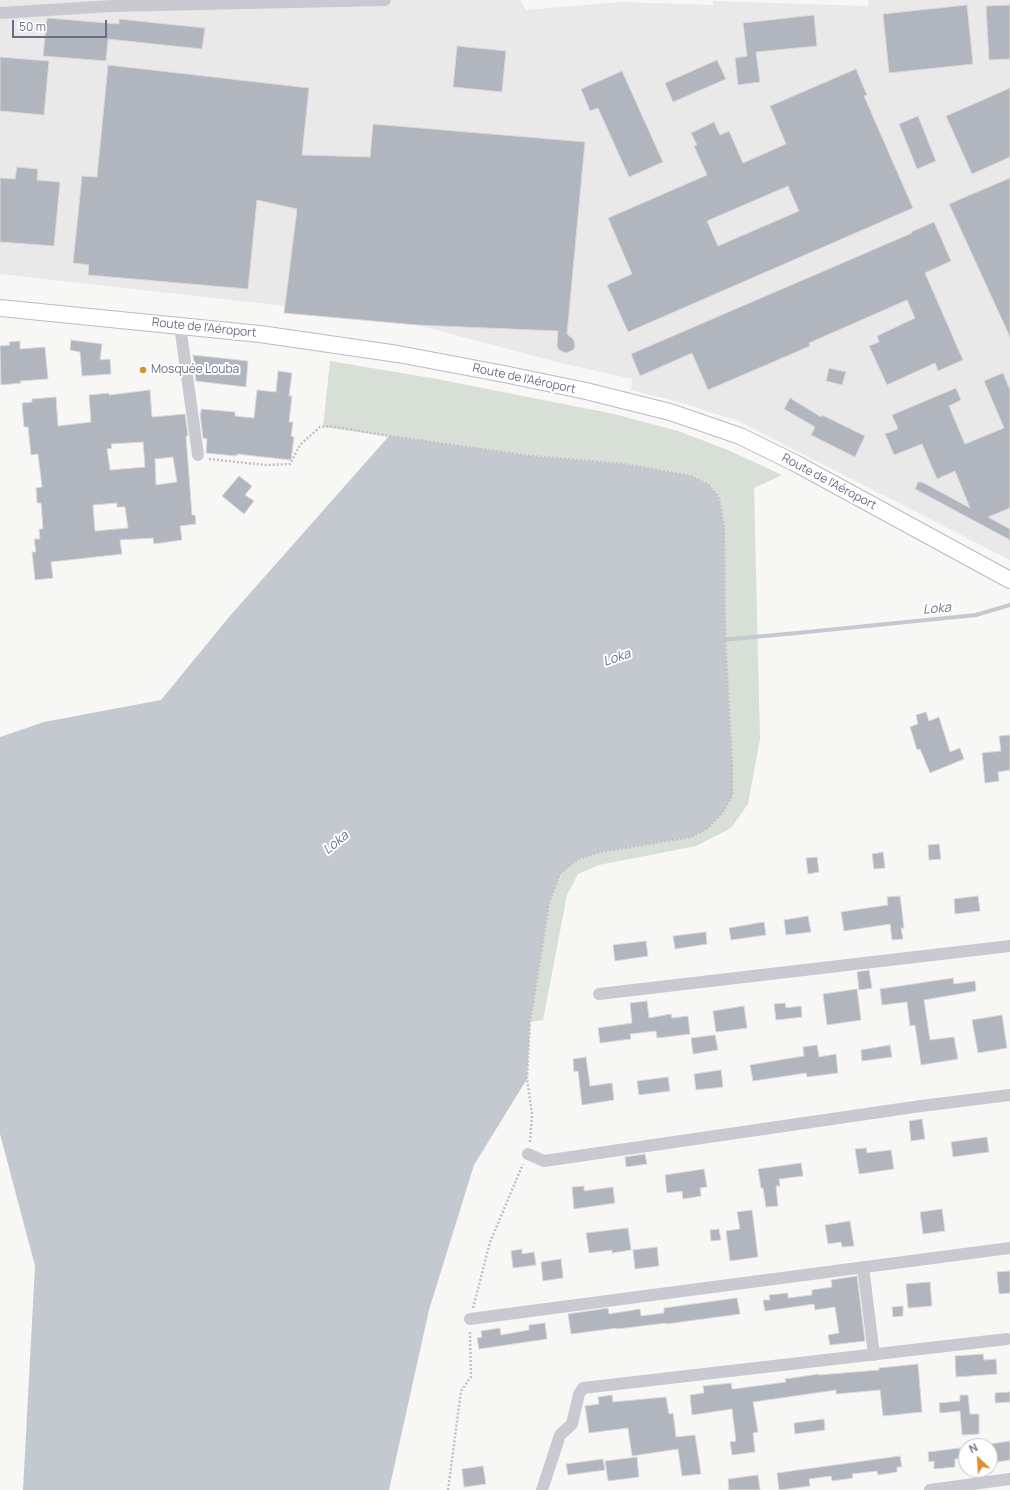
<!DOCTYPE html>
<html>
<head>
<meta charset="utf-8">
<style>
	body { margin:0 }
	#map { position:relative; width:1010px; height:1490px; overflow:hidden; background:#f7f8f5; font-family:Manrope,sans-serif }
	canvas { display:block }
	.north { position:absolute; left:958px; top:1438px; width:40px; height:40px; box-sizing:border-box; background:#fff; border:1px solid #c3c5ce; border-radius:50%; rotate:335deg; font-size:11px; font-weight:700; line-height:16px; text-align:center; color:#686f85 }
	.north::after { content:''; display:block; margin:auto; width:14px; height:18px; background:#dc8f31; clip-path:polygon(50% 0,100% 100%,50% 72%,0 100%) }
	.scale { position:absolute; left:12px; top:20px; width:95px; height:18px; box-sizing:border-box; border:2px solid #686f85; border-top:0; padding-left:5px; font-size:12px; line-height:14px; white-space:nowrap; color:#686f85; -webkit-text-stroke:3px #fff; paint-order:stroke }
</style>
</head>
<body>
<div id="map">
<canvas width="1010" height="1490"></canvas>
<div class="north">N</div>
<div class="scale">50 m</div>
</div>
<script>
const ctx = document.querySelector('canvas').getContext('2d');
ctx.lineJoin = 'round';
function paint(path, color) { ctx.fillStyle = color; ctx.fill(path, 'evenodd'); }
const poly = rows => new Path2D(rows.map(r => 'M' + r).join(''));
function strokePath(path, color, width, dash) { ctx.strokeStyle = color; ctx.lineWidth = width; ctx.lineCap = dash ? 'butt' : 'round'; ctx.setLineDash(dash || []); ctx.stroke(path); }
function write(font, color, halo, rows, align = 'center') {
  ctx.font = font + ' Manrope,sans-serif'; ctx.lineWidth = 4; ctx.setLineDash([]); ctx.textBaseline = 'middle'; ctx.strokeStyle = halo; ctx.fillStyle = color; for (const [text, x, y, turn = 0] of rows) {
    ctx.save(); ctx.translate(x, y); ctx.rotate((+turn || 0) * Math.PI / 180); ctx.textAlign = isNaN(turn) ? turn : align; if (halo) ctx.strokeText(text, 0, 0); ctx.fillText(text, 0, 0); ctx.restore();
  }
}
paint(poly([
	[0,0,520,0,526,10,621,2,713,5,713,1,868,6,869,0,1010,0,1010,560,738,421,682,403,631,390,632,379,561,363,417,325,284,313,285,306,0,274]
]), '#e8e9e8');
paint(poly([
	[330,361,437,379,614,414,678,431,728,450,782,475,754,488,760,739,748,804,731,828,696,846,599,865,578,874,567,895,543,1020,530,1022,549,903,560,873,578,859,600,852,691,837,708,828,723,812,732,795,732,763,725,639,724,527,719,498,709,485,691,476,623,464,530,456,323,427]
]), '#d7dfd6');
paint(poly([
	[389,436,530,456,623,464,691,476,709,485,719,498,724,527,725,639,732,763,732,795,723,812,708,828,691,837,600,852,578,859,560,874,549,903,530,1022,527,1079,474,1165,429,1310,389,1490,23,1490,35,1266,0,1134,0,737,44,722,161,700,229,617]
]), '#c4c9d0');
strokePath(poly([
	[721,640,797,633,976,615,1010,605]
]), '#c4c9d0', 4);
const building = poly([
	[967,5,973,64,889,73,883,14,967,5],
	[1010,5,1010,59,989,60,986,6,1010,5],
	[814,15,817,46,756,52,760,82,738,85,735,58,747,56,743,23,814,15],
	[47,18,119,24,119,19,205,28,202,49,108,39,106,61,43,56,47,18],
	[457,46,506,51,502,92,453,87,457,46],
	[0,57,49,61,44,115,0,111,0,57],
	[717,60,726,79,673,102,665,83,717,60],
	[108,65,309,88,302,155,370,157,373,124,585,142,567,334,574,340,575,347,573,350,566,353,559,350,557,346,558,331,417,325,284,313,297,209,257,200,248,289,88,275,89,265,73,263,82,176,97,177,108,65],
	[856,69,867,95,864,96,913,208,628,332,607,285,632,274,608,218,707,175,694,146,697,145,691,133,714,122,720,135,729,131,743,163,786,144,770,106,856,69],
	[788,186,799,211,718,246,707,221,788,186],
	[622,71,663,162,629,177,598,108,590,111,581,89,622,71],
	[1010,88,1010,157,972,174,946,116,1010,88],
	[918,116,936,161,917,169,899,124,918,116],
	[17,167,38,169,37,180,60,182,54,246,0,242,0,178,15,179,17,167],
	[1010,178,1010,337,949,204,1010,178],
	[934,222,951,261,925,273,963,360,938,371,935,363,887,385,869,346,879,342,877,336,915,318,907,300,809,343,810,346,708,390,692,353,640,376,631,354,912,233,911,232,934,222],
	[71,340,102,344,100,360,110,359,111,374,82,376,80,352,70,350,71,340],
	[20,341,20,349,45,347,48,379,20,381,21,383,1,385,0,346,10,345,9,342,20,341],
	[193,355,248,361,246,387,196,381,193,355],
	[829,368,846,372,842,385,826,381,829,368],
	[278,371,292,373,289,396,292,396,289,422,293,422,291,436,294,437,291,460,237,454,237,456,206,453,207,439,203,438,200,413,201,413,201,409,235,412,235,416,254,418,257,390,276,392,278,371],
	[1003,373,1010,390,1010,508,988,517,1010,529,1010,540,915,489,918,482,922,482,970,508,955,471,937,479,922,444,894,455,885,434,898,429,892,415,956,388,961,400,949,406,965,444,1004,428,984,381,1003,373],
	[150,390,152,417,185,414,188,436,186,436,192,515,195,515,196,524,180,526,182,540,154,544,153,538,120,540,122,554,51,562,53,578,35,580,32,552,36,552,34,539,40,539,39,529,43,529,41,503,37,503,36,488,42,487,38,454,31,455,28,427,24,427,22,403,32,402,32,399,56,397,58,426,91,422,89,395,109,393,109,395,150,390],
	[143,442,145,467,110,470,107,449,112,448,111,444,143,442],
	[173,457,177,482,156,485,155,459,173,457],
	[117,503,117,507,125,507,128,528,95,531,93,505,117,503],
	[790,398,821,417,822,415,865,436,855,457,811,435,815,427,784,409,790,398],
	[239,476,252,486,245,495,254,501,244,514,222,496,239,476],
	[926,712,929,721,939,717,950,752,960,748,964,759,930,773,920,749,917,750,910,727,918,724,916,715,926,712],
	[1010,735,1010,770,998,772,999,781,985,783,982,753,1001,751,999,736,1010,735],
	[939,844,941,859,929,860,928,845,939,844],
	[883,852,885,868,874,869,872,854,883,852],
	[817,857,819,872,808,874,806,858,817,857],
	[900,896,904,928,901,928,903,939,892,940,890,924,844,931,841,912,888,905,887,897,900,896],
	[978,896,980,911,955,914,954,899,978,896],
	[808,916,811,932,786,935,784,920,808,916],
	[764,922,766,935,731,940,729,928,764,922],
	[706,932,707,944,675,949,673,936,706,932],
	[646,941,648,956,615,961,613,945,646,941],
	[869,970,872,988,859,990,857,972,869,970],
	[953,978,954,984,975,981,976,991,924,1000,930,1040,954,1037,958,1059,921,1065,915,1025,910,1026,907,1002,882,1005,880,989,953,978],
	[857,989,861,1020,827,1025,823,994,857,989],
	[647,1001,649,1018,671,1014,672,1018,688,1016,690,1034,657,1038,656,1031,630,1034,631,1039,600,1043,598,1028,632,1023,630,1003,647,1001],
	[785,1003,786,1008,801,1006,802,1017,776,1020,774,1004,785,1003],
	[744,1006,747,1028,716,1032,713,1011,744,1006],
	[1002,1015,1007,1048,978,1053,972,1020,1002,1015],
	[715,1035,718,1050,693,1054,691,1038,715,1035],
	[817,1045,819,1057,836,1054,838,1073,807,1077,806,1073,753,1081,750,1065,804,1056,803,1047,817,1045],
	[890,1045,892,1057,862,1061,861,1050,890,1045],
	[586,1057,590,1086,612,1083,614,1100,582,1105,578,1071,574,1072,573,1059,586,1057],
	[721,1070,723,1087,696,1090,694,1074,721,1070],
	[668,1077,670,1091,639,1095,637,1081,668,1077],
	[922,1119,925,1139,911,1141,909,1121,922,1119],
	[987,1137,989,1152,953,1157,951,1142,987,1137],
	[866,1148,867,1153,891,1150,894,1169,859,1174,855,1149,866,1148],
	[645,1154,647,1164,626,1167,625,1157,645,1154],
	[801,1163,803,1176,779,1179,780,1186,776,1186,778,1206,766,1207,763,1188,761,1188,758,1169,801,1163],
	[704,1169,707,1187,700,1188,701,1196,683,1199,682,1191,667,1193,665,1175,704,1169],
	[584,1186,584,1191,613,1187,615,1203,574,1209,572,1187,584,1186],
	[942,1209,945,1231,923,1234,920,1212,942,1209],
	[752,1210,758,1257,730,1261,726,1231,740,1229,737,1212,752,1210],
	[850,1221,854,1246,842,1247,841,1242,828,1244,825,1225,850,1221],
	[628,1228,631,1250,612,1253,612,1250,589,1253,586,1233,628,1228],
	[719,1229,721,1240,711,1241,710,1230,719,1229],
	[657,1247,659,1266,635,1269,633,1250,657,1247],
	[522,1249,522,1254,534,1252,536,1265,513,1268,511,1251,522,1249],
	[561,1259,563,1278,543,1281,541,1262,561,1259],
	[1010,1271,1010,1293,999,1294,997,1272,1010,1271],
	[857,1276,865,1341,830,1345,828,1335,839,1333,835,1307,815,1310,814,1304,765,1311,763,1300,770,1300,769,1295,788,1293,788,1298,812,1295,812,1290,832,1287,831,1280,857,1276],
	[930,1282,932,1306,908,1308,906,1284,930,1282],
	[737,1298,740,1314,666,1324,666,1323,617,1329,617,1328,571,1334,568,1314,608,1308,609,1314,640,1309,641,1316,664,1313,664,1308,737,1298],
	[903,1306,903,1316,893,1317,892,1307,903,1306],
	[545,1323,547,1339,479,1349,477,1338,482,1337,481,1331,500,1328,501,1335,529,1330,529,1325,545,1323],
	[983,1354,984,1360,996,1359,997,1374,956,1377,955,1356,983,1354],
	[918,1364,922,1412,883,1416,880,1390,836,1394,836,1390,753,1402,758,1432,753,1433,755,1452,732,1455,730,1442,736,1441,732,1409,692,1415,690,1395,704,1393,703,1386,731,1383,732,1389,734,1389,786,1382,785,1379,819,1374,819,1375,879,1370,879,1368,918,1364],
	[1010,1392,1010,1402,995,1403,995,1393,1010,1392],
	[612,1395,613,1402,666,1397,669,1414,673,1413,676,1437,695,1435,701,1474,682,1476,678,1449,632,1456,628,1428,589,1433,585,1406,599,1404,598,1397,612,1395],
	[960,1395,968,1395,970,1414,979,1414,979,1434,962,1435,960,1411,940,1413,939,1403,960,1401,960,1395],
	[824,1419,825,1430,795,1434,794,1423,824,1419],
	[1010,1441,1010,1460,990,1463,990,1444,1010,1441],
	[960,1448,961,1458,955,1459,955,1467,934,1469,934,1461,929,1462,928,1452,960,1448],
	[900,1456,902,1467,897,1467,897,1472,878,1475,877,1471,852,1474,853,1478,832,1481,831,1476,809,1479,810,1486,779,1490,777,1473,900,1456],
	[637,1457,639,1477,608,1481,605,1461,637,1457],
	[603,1459,605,1470,568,1475,566,1464,603,1459],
	[483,1466,486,1484,464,1487,462,1469,483,1466],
	[758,1475,760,1490,729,1490,728,1479,758,1475]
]);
paint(building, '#b1b5bd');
strokePath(building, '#d9d9d8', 1);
const major = poly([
	[0,308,260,334,398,354,504,374,586,391,670,412,740,436,795,463,1010,580]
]);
strokePath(major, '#b9bbc0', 18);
strokePath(poly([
	[209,459,266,465,290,464,300,445,320,427,330,426,389,436,530,456,623,464,691,476,709,485,719,498,724,527,725,639,732,763,732,795,723,812,708,828,691,837,600,852,578,859,560,873,549,903,530,1022,527,1079,532,1114,530,1142],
	[473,1308,490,1242,523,1164],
	[448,1490,461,1391,471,1377,470,1331]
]), '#c0c1c4', 2.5, [2, 2]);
strokePath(poly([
	[0,13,112,6,385,0],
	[180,326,198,455],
	[599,994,1010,946],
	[528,1154,544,1161,921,1106,1010,1095],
	[863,1267,874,1355],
	[470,1319,1010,1248],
	[542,1490,560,1435,572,1424,579,1394,583,1388,1007,1339],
	[930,1490,1010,1479]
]), '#c9cacf', 12);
strokePath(major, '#fff', 16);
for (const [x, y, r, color] of [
	[143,370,4,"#dc8f31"]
]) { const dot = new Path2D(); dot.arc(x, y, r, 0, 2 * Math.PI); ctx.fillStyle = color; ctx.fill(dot); strokePath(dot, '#fff', 1.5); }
write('12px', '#686f85', '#fff', [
	["Route de l'Aéroport",204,328,6],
	["Route de l'Aéroport",524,379,12],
	["Route de l'Aéroport",829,482,28]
]);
write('12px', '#686f85', '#fff', [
	["Mosquée Louba",151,370]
], 'left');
write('italic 13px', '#697587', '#fff', [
	["Loka",937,609,-5],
	["Loka",617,658,-19],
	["Loka",336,843,-39]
]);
</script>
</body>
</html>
